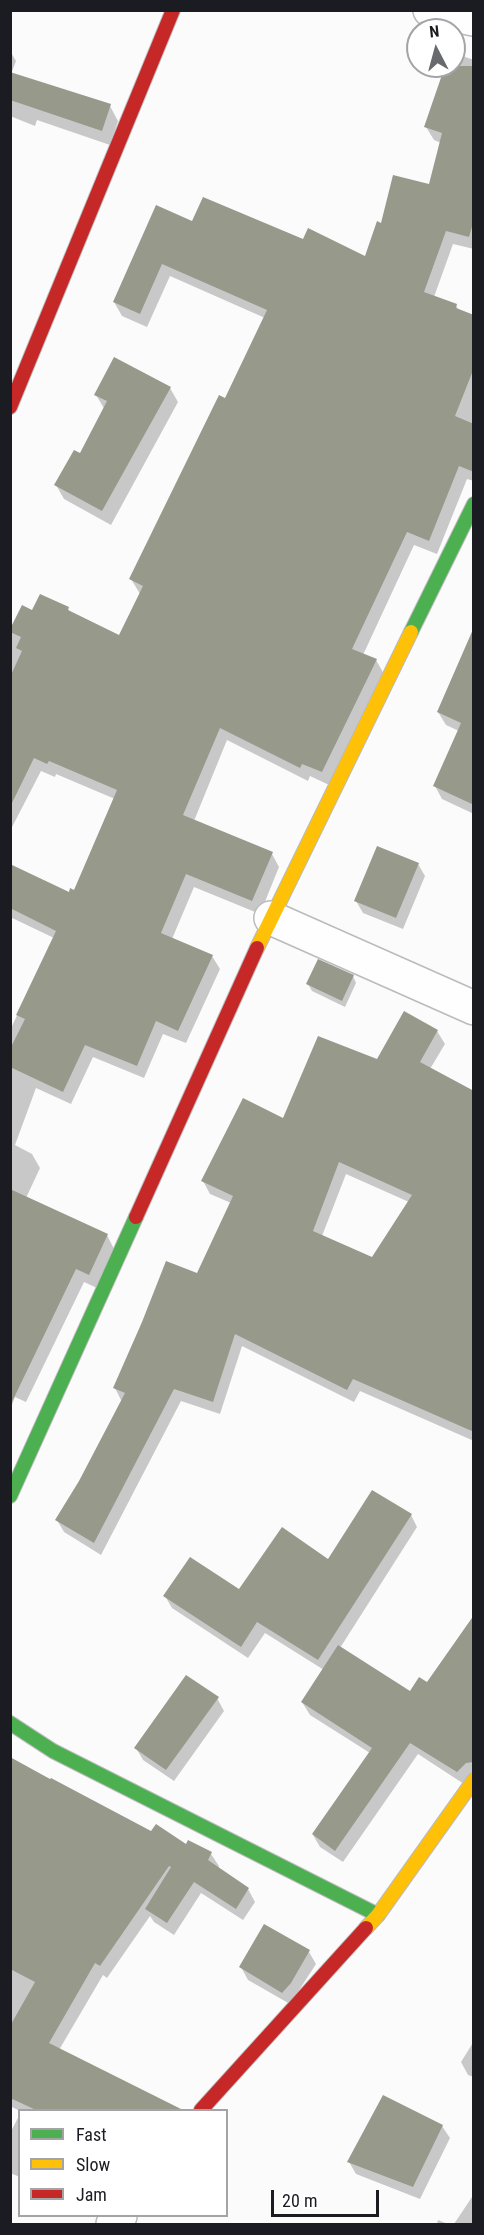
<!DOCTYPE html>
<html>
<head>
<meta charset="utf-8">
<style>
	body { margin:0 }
	#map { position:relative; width:484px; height:2235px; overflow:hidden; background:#fbfbfc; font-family:"Roboto Condensed",sans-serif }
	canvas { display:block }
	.frame { position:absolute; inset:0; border:12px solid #1b1c21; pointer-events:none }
	.legend { position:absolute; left:18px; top:2109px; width:210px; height:108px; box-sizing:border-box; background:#fff; border:2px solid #a4a4a6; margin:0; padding:8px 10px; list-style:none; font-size:18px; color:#1b1c21 }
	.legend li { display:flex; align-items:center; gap:12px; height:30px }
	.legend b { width:30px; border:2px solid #a4a4a6 }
	.north { position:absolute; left:406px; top:18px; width:60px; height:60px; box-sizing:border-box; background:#fff; border:2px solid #a4a4a6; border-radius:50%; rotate:354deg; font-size:16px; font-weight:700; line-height:24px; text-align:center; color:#1b1c21 }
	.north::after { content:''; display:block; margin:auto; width:21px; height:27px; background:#696a6e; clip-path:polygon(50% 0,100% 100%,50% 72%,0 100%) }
	.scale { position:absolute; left:271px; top:2190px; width:108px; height:27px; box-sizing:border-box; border:3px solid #1b1c21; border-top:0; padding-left:8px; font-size:18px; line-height:21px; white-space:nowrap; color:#1b1c21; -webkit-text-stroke:4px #fff; paint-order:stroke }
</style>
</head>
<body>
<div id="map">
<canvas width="484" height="2235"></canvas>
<div class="frame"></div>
<ul class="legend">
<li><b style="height:8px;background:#4caf50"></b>Fast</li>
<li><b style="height:8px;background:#ffc107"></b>Slow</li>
<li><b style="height:8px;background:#c62828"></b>Jam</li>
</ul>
<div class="north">N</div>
<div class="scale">20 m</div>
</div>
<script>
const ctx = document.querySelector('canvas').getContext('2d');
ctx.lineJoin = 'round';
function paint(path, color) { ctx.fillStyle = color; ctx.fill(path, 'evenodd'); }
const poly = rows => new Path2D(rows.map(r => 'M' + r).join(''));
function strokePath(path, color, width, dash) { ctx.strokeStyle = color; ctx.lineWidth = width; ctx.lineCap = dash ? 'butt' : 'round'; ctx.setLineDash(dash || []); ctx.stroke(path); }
paint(poly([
	[10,51,16,61,11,74,110,106,118,121,110,145,37,120,35,126,10,116],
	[454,53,474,60,474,249,453,244,434,297,456,306,459,310,474,316,474,481,467,479,437,554,414,545,363,655,376,660,384,674,329,785,310,776,308,781,227,740,194,821,272,854,279,867,260,914,194,887,172,939,212,956,220,969,186,1043,163,1034,144,1078,93,1057,71,1104,36,1088,15,1145,32,1154,40,1168,26,1198,107,1235,114,1249,97,1288,84,1282,26,1402,15,1397,10,1410,10,1025,12,1026,54,938,10,917,10,866,69,894,75,892,115,799,56,774,55,777,41,771,10,831,10,633,23,607,33,612,68,609,71,614,120,636,140,594,131,579,226,400,265,318,170,276,147,327,122,316,114,302,193,223,303,241,365,258,382,224,430,185,441,143,434,140,426,127,447,66,454,66],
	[170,388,178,402,111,525,64,499,56,485,80,455,105,410,96,395],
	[474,629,474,814,442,799,435,786,459,731,446,725,438,712],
	[418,864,425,876,403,929,363,913,356,901],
	[353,976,356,983,345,1007,312,991,308,984],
	[437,1031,445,1044,430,1069,474,1230,474,1441,360,1391,354,1402,242,1346,220,1414,181,1401,101,1555,64,1532,57,1520,81,1482,122,1402,115,1388,197,1275,231,1203,210,1194,203,1181,283,1120,377,1061],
	[346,1174,409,1202,373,1259,322,1236],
	[411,1515,417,1527,340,1648,410,1693,427,1684,474,1618,474,1775,464,1784,418,1754,343,1862,320,1847,313,1835,370,1753,310,1715,302,1702,324,1670,265,1633,248,1658,172,1608,165,1596,239,1591,328,1561],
	[217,1698,224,1711,174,1781,143,1760,136,1748],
	[10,1759,152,1833,186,1846,189,1842,211,1854,219,1866,218,1868,248,1889,255,1902,243,1920,201,1893,174,1935,154,1922,150,1916,107,1978,103,1975,59,2050,155,2107,153,2110,20,2111,10,2106],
	[309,1952,316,1964,290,2004,248,1980,241,1967],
	[474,2041,474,2077,468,2075,461,2062],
	[20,2114,20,2177,10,2173,10,2133],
	[442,2126,450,2138,420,2199,356,2174,349,2162],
	[474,2194,474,2224,454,2224],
	[438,2220,448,2224,437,2224]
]), '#0003');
paint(poly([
	[445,66,474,66,474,220,469,237,446,231,424,292,457,304,456,308,474,315,474,368,455,416,474,424,474,472,459,466,429,541,407,532,352,649,377,659,322,772,302,764,300,768,220,728,183,815,273,852,252,901,186,874,161,933,213,955,178,1031,156,1021,137,1066,85,1045,63,1092,10,1067,10,1049,25,1019,16,1015,56,931,10,908,10,864,69,892,70,888,74,890,117,790,49,761,47,764,34,758,10,807,10,677,22,651,16,648,21,637,10,632,10,629,22,605,32,610,40,594,69,607,68,610,119,635,143,586,129,579,219,395,225,398,267,310,162,264,140,314,113,302,156,205,192,221,203,197,303,239,308,228,365,256,377,221,381,223,393,175,429,184,442,133,424,127],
	[10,72,111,104,102,131,10,100],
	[114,357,171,387,102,511,54,485,74,450,80,453,107,401,94,395],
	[474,627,474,805,433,786,461,723,437,712],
	[377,846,419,863,396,918,354,901],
	[318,959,354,975,342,1001,306,984],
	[404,1011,438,1030,420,1062,474,1091,474,1432,353,1379,347,1390,235,1334,213,1402,174,1389,94,1543,55,1520,79,1481,125,1393,113,1388,142,1322,166,1261,197,1273,233,1196,201,1181,243,1098,283,1118,318,1036,377,1059],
	[339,1162,412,1195,372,1257,313,1231],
	[10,1189,108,1234,89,1275,76,1269,10,1406],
	[372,1490,412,1514,318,1660,257,1622,241,1647,163,1596,190,1557,239,1589,282,1527,328,1559],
	[474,1615,474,1762,466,1763,457,1772,410,1743,335,1851,312,1834,372,1748,301,1702,338,1645,410,1691,419,1677,427,1682],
	[186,1675,219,1697,166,1770,134,1748],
	[10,1757,50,1779,51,1778,151,1831,156,1824,186,1844,188,1840,212,1852,208,1860,249,1888,236,1909,194,1882,167,1923,145,1909,171,1867,169,1866,100,1966,95,1963,49,2043,183,2110,36,2110,10,2098,10,2026,35,1982,10,1969],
	[264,1924,310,1950,291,1983,282,1993,239,1967],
	[383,2095,443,2125,413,2187,347,2162]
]), '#97998b');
const street = poly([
	[430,10,474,19],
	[271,918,474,1008],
	[113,2224,120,2216]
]);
const fast = poly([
	[411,632,474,504],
	[10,1496,136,1217],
	[10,1723,53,1751,378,1915]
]);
const slow = poly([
	[257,948,411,632],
	[366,1928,378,1915,474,1780]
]);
const jam = poly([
	[10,407,173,10],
	[136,1217,257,948],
	[201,2110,366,1928]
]);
strokePath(street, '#bbbbbd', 36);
strokePath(fast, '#bbbbbd', 16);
strokePath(slow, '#bbbbbd', 16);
strokePath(jam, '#bbbbbd', 16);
strokePath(street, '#fefeff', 33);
strokePath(fast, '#4caf50', 14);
strokePath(slow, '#ffc107', 14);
strokePath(jam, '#c62828', 14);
</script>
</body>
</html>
